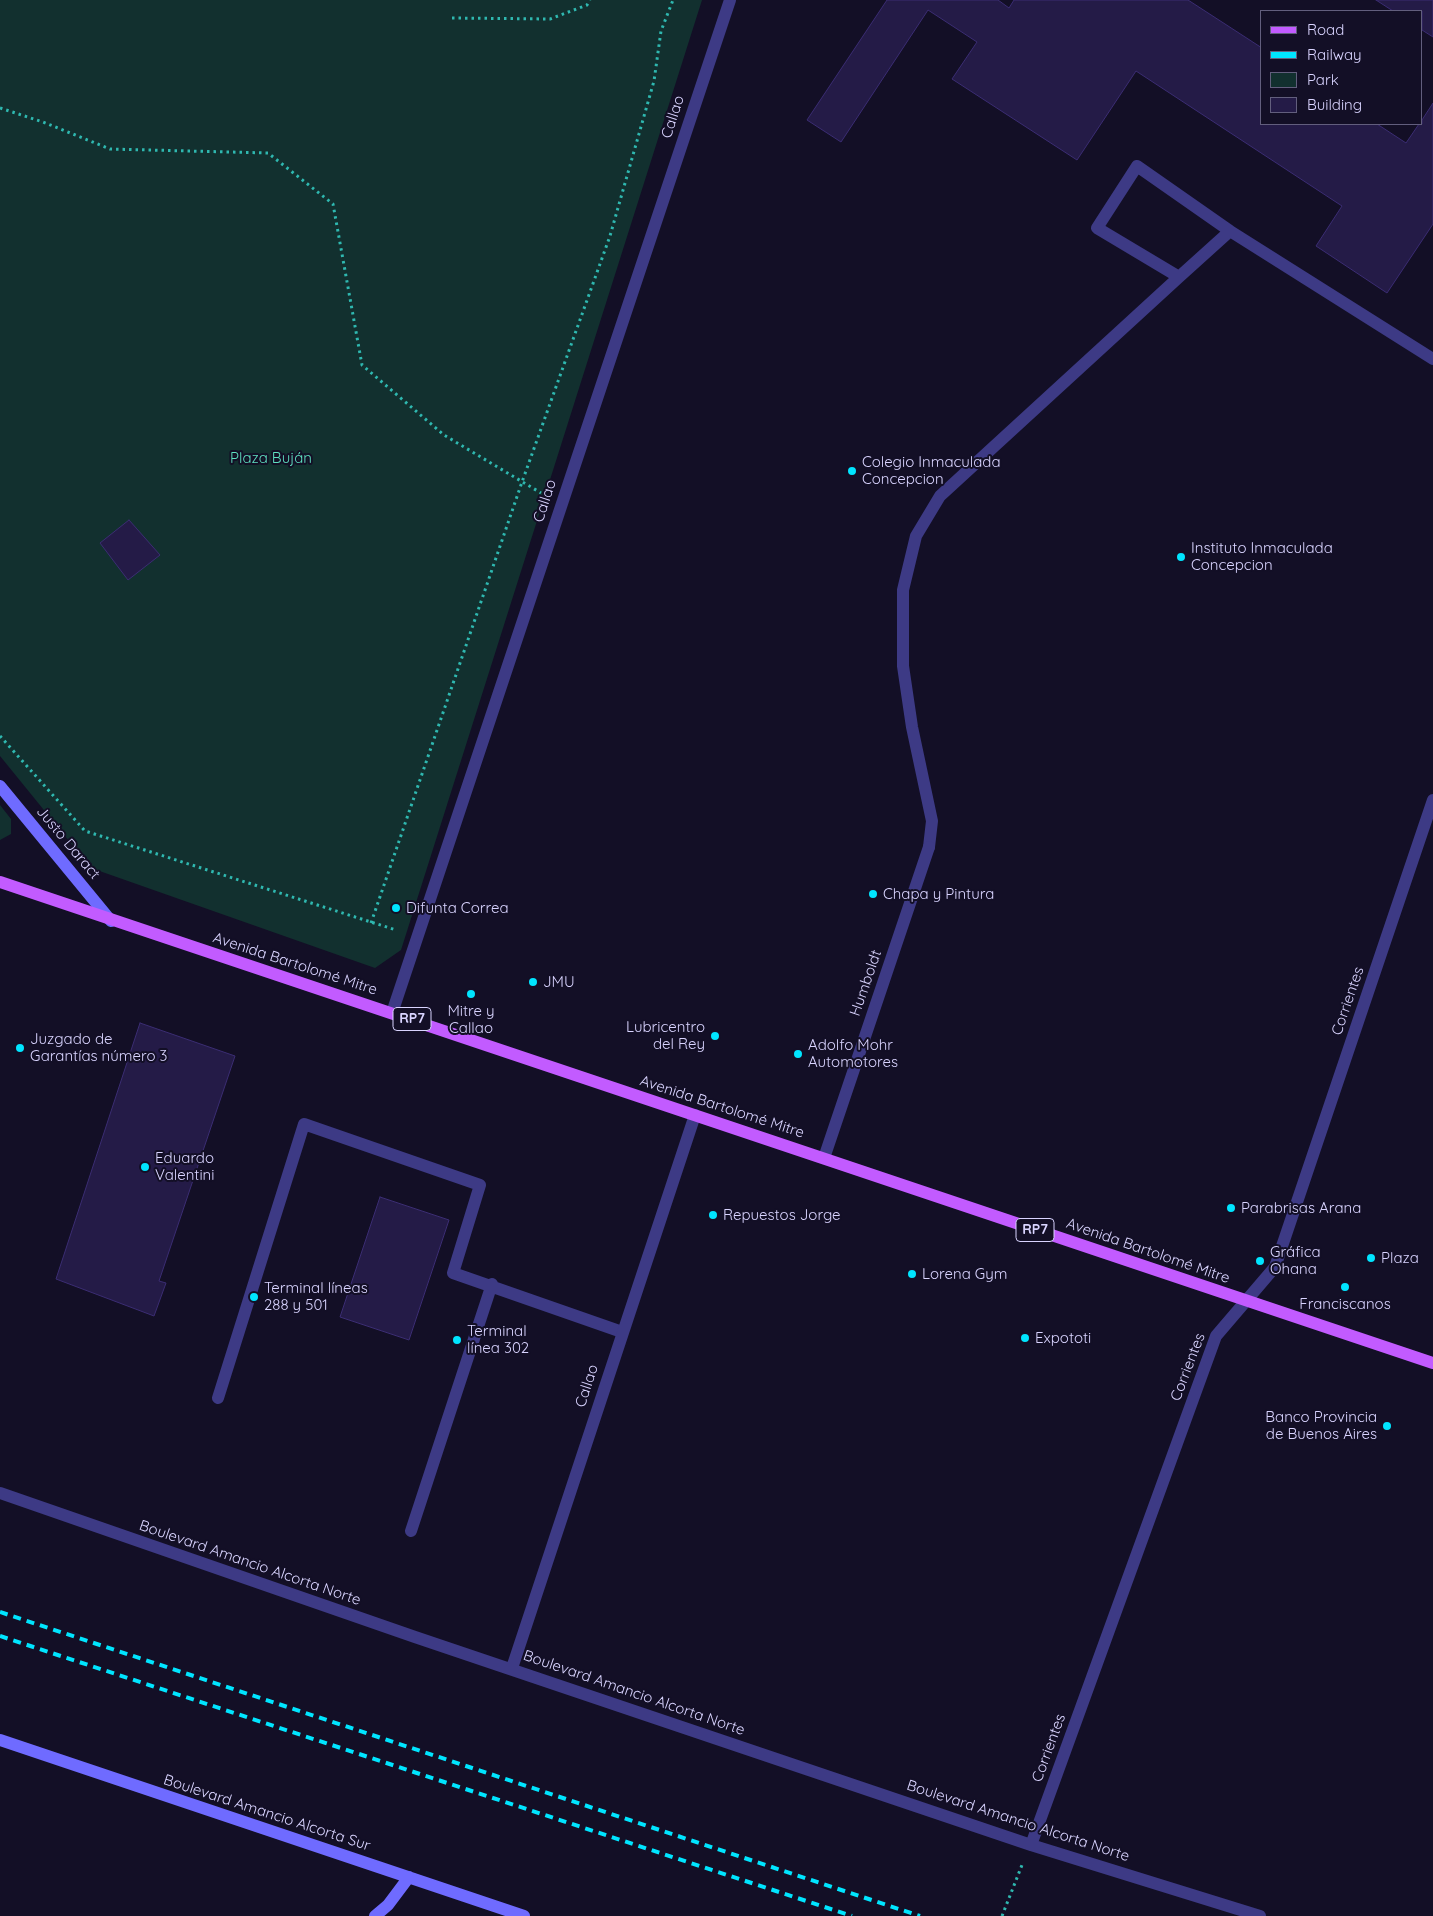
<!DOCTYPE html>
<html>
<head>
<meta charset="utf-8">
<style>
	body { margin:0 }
	#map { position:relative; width:1433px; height:1916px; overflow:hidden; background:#130f26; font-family:Quicksand,sans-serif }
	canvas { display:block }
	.legend { position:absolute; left:1260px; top:10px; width:162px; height:115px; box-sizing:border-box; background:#130f26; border:1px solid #625e7d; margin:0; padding:6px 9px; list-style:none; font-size:15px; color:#d9d4ff }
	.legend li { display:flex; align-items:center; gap:10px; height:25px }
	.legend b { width:25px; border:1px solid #625e7d }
</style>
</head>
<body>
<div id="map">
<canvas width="1433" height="1916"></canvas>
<ul class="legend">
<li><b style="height:6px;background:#c25bff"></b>Road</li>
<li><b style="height:6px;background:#00e5ff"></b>Railway</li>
<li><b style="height:14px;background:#12302f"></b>Park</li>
<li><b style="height:14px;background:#241b47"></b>Building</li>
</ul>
</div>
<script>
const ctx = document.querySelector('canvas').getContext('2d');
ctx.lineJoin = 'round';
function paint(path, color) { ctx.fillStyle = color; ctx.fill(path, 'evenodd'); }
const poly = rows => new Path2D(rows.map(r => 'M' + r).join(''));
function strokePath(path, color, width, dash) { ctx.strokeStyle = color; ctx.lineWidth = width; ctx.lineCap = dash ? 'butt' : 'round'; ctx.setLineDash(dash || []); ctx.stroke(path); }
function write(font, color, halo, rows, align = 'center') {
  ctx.font = font + ' Quicksand,sans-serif'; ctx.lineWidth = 4; ctx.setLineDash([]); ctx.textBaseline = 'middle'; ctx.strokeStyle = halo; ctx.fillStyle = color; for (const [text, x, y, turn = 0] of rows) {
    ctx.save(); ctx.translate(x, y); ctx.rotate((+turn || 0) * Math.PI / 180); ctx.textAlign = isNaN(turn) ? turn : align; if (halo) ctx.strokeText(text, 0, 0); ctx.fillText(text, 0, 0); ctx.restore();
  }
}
paint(poly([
	[0,0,702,0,401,950,375,968,91,868,0,756],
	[0,805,11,819,11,834,0,840]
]), '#12302f');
const building = poly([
	[887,0,998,0,1009,8,1014,0,1188,0,1262,48,1262,124,1377,124,1406,143,1419,124,1422,124,1422,120,1433,103,1433,224,1387,293,1316,246,1342,206,1136,71,1077,160,952,79,977,42,928,10,841,142,807,120,887,0],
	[1376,0,1433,0,1433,37,1422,30,1422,11,1393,11,1376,0],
	[129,520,160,555,128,580,100,543,129,520],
	[140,1023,235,1056,159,1281,166,1283,154,1316,56,1279,140,1023],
	[380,1197,449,1220,409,1340,340,1317,380,1197]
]);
paint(building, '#241b47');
strokePath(building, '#3b2d73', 1);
strokePath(poly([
	[452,18,550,19,587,5,590,0],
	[0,108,43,122,110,149,268,153,333,204,362,365,444,435,541,493],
	[0,736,85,831,396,930],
	[371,923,522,482,610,236,654,81,661,31,673,0],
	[1002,1916,1022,1865]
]), '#2fb8b0', 3, [2.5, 4]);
strokePath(poly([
	[1230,231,1433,359],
	[929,847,932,821,912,727,903,666,903,590,916,536,940,496,976,463,1179,277,1230,231,1137,166,1097,228,1179,277],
	[218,1398,304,1124,480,1185,453,1273,622,1332],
	[411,1531,492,1284]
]), '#3d3a85', 12);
strokePath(poly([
	[392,1013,730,0],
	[824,1158,929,847],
	[0,1493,415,1637,1031,1845,1260,1916],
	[512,1668,695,1115],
	[1031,1845,1216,1336,1275,1267,1433,800]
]), '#3d3a85', 12);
strokePath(poly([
	[0,786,111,921],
	[0,1740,524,1916],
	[375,1916,388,1905,409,1877]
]), '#6f6bff', 12);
strokePath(poly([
	[0,882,1433,1363]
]), '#c25bff', 12);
strokePath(poly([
	[0,1612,920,1916],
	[0,1636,852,1916]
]), '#00e5ff', 4, [8, 6]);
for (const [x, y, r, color] of [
	[852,471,5,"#00e5ff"],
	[1181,557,5,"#00e5ff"],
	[873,894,5,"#00e5ff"],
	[396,908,5,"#00e5ff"],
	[533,982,5,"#00e5ff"],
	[471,994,5,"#00e5ff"],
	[715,1036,5,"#00e5ff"],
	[20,1048,5,"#00e5ff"],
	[798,1054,5,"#00e5ff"],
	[145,1167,5,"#00e5ff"],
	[1231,1208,5,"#00e5ff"],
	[713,1215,5,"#00e5ff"],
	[1371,1258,5,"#00e5ff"],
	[1260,1261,5,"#00e5ff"],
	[912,1274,5,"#00e5ff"],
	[1345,1287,5,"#00e5ff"],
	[254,1297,5,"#00e5ff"],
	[1025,1338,5,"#00e5ff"],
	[457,1340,5,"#00e5ff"],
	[1387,1426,5,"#00e5ff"]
]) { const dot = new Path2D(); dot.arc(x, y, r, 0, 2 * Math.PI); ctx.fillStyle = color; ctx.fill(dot); strokePath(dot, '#130f26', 2); }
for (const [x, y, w] of [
	[412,1019,38],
	[1035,1230,38]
]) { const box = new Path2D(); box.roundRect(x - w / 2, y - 11.5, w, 23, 4); ctx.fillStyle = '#130f26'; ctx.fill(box); strokePath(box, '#d9d4ff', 1); }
write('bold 14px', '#d9d4ff', null, [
	["RP7",412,1019],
	["RP7",1035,1230]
]);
write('15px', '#d9d4ff', '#130f26', [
	["Callao",673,117,-72],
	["Callao",545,501,-72],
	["Justo Daract",68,843,50],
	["Avenida Bartolomé Mitre",295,964,18],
	["Humboldt",866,983,-71],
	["Corrientes",1348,1001,-71],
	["Avenida Bartolomé Mitre",722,1107,18],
	["Avenida Bartolomé Mitre",1148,1251,19],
	["Corrientes",1188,1367,-69],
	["Callao",587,1386,-72],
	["Boulevard Amancio Alcorta Norte",250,1563,19],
	["Boulevard Amancio Alcorta Norte",634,1693,19],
	["Corrientes",1049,1748,-70],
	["Boulevard Amancio Alcorta Sur",267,1813,18],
	["Boulevard Amancio Alcorta Norte",1018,1821,18]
]);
write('15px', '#5fe0c0', '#130f26', [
	["Plaza Buján",271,458]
]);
write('15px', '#d9d4ff', '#130f26', [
	["Colegio Inmaculada",862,462],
	["Concepcion",862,479],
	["Instituto Inmaculada",1191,548],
	["Concepcion",1191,565],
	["Chapa y Pintura",883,894],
	["Difunta Correa",406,908],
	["JMU",543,982],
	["Mitre y",471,1011,"center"],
	["Callao",471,1028,"center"],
	["Lubricentro",705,1027,"right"],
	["del Rey",705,1044,"right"],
	["Juzgado de",30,1039],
	["Garantías número 3",30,1056],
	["Adolfo Mohr",808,1045],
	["Automotores",808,1062],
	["Eduardo",155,1158],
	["Valentini",155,1175],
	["Parabrisas Arana",1241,1208],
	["Repuestos Jorge",723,1215],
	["Gráfica",1270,1252],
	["Ohana",1270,1269],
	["Plaza",1381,1258],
	["Lorena Gym",922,1274],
	["Terminal líneas",264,1288],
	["288 y 501",264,1305],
	["Franciscanos",1345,1304,"center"],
	["Terminal",467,1331],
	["línea 302",467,1348],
	["Expototi",1035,1338],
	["Banco Provincia",1377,1417,"right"],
	["de Buenos Aires",1377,1434,"right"]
], 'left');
</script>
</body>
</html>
